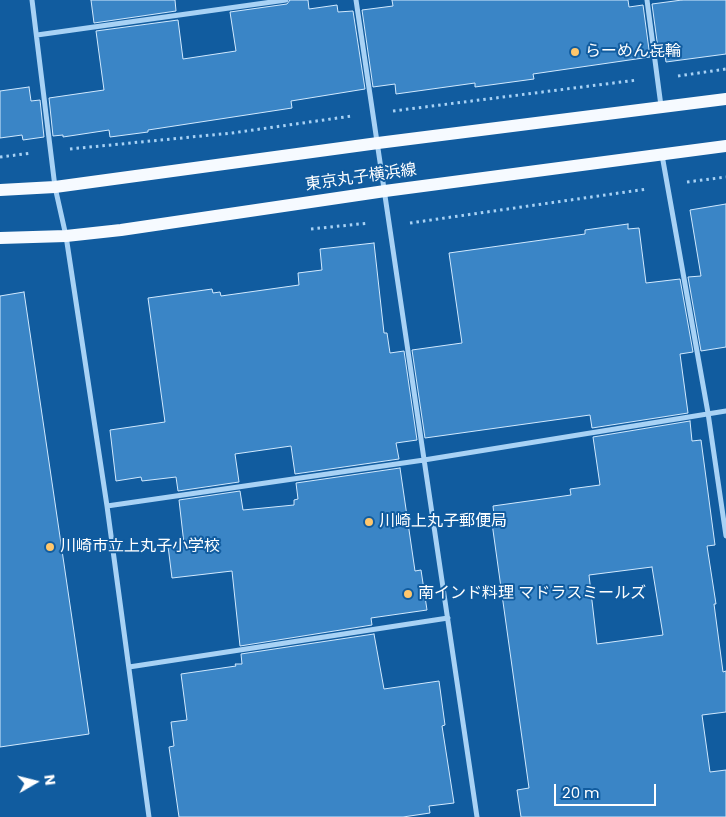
<!DOCTYPE html>
<html>
<head>
<meta charset="utf-8">
<style>
	body { margin:0 }
	#map { position:relative; width:726px; height:817px; overflow:hidden; background:#115c9f; font-family:Poppins,sans-serif }
	canvas { display:block }
	.north { position:absolute; left:10px; top:757px; width:50px; height:50px; -webkit-text-stroke:4px #115c9f; paint-order:stroke; rotate:82deg; font-size:14px; font-weight:700; line-height:20px; text-align:center; color:#fff }
	.north::after { content:''; display:block; margin:auto; width:18px; height:22px; background:#fff; clip-path:polygon(50% 0,100% 100%,50% 72%,0 100%) }
	.scale { position:absolute; left:554px; top:784px; width:102px; height:22px; box-sizing:border-box; border:2px solid #fff; border-top:0; padding-left:6px; font-size:15px; line-height:18px; white-space:nowrap; color:#fff; -webkit-text-stroke:4px #115c9f; paint-order:stroke }
</style>
</head>
<body>
<div id="map">
<canvas width="726" height="817"></canvas>
<div class="north">N</div>
<div class="scale">20 m</div>
</div>
<script>
const ctx = document.querySelector('canvas').getContext('2d');
ctx.lineJoin = 'round';
function paint(path, color) { ctx.fillStyle = color; ctx.fill(path, 'evenodd'); }
const poly = rows => new Path2D(rows.map(r => 'M' + r).join(''));
function strokePath(path, color, width, dash) { ctx.strokeStyle = color; ctx.lineWidth = width; ctx.lineCap = dash ? 'butt' : 'round'; ctx.setLineDash(dash || []); ctx.stroke(path); }
function write(font, color, halo, rows, align = 'center') {
  ctx.font = font + ' Poppins,"Noto Sans JP",sans-serif'; ctx.lineWidth = 4; ctx.setLineDash([]); ctx.textBaseline = 'middle'; ctx.strokeStyle = halo; ctx.fillStyle = color; for (const [text, x, y, turn = 0] of rows) {
    ctx.save(); ctx.translate(x, y); ctx.rotate((+turn || 0) * Math.PI / 180); ctx.textAlign = isNaN(turn) ? turn : align; if (halo) ctx.strokeText(text, 0, 0); ctx.fillText(text, 0, 0); ctx.restore();
  }
}
const building = poly([
	[91,0,175,0,176,11,94,23,91,0],
	[290,0,308,0,309,9,337,5,338,12,353,11,365,89,291,101,292,108,148,130,148,132,110,137,109,130,63,137,63,135,53,136,49,98,104,90,96,31,178,20,183,59,236,51,230,12,287,4,290,0],
	[392,0,628,0,629,7,643,5,650,57,533,74,534,79,475,87,475,83,396,94,395,84,373,87,362,10,393,6,392,0],
	[682,0,726,0,726,54,666,62,665,55,659,56,652,4,682,0],
	[29,87,31,101,40,100,44,137,23,140,22,135,0,138,0,91,29,87],
	[726,204,726,347,701,351,688,277,701,276,690,210,726,204],
	[628,224,628,229,639,228,646,283,680,279,693,352,680,354,688,413,592,428,590,415,425,438,412,350,462,343,449,253,585,234,585,230,628,224],
	[374,243,384,333,387,333,390,353,404,351,417,440,396,443,399,459,295,474,291,446,235,454,239,482,178,491,176,477,142,481,141,477,116,481,110,430,165,422,148,298,212,289,213,293,220,292,221,296,299,285,298,273,322,270,320,249,374,243],
	[24,292,89,734,0,747,0,296,24,292],
	[690,421,692,441,701,440,715,545,707,546,716,604,714,604,723,672,726,671,726,712,702,715,710,772,726,770,726,817,521,817,517,790,529,788,491,516,494,515,493,506,571,495,570,489,600,485,593,437,690,421],
	[652,567,663,635,597,644,589,575,652,567],
	[400,468,415,571,421,570,427,610,371,618,372,625,240,646,232,571,172,578,168,546,184,544,179,500,240,491,243,510,294,505,294,500,298,499,296,483,400,468],
	[374,634,384,689,439,681,445,725,442,726,454,803,429,806,430,813,403,817,179,817,169,747,174,746,171,722,187,720,181,674,236,666,235,664,242,664,241,654,374,634]
]);
paint(building, '#3a85c6');
strokePath(building, '#d1e9fe', 1);
strokePath(poly([
	[678,76,726,69],
	[393,111,637,80],
	[70,149,232,133,352,116],
	[0,157,32,153],
	[687,182,726,177],
	[410,223,647,189],
	[311,229,369,223]
]), '#a8d2f5', 3, [2.5, 4]);
strokePath(poly([
	[32,0,55,187,66,236,107,506,149,817],
	[356,0,477,817],
	[647,0,661,106],
	[37,35,286,0],
	[662,155,708,413,726,536],
	[107,506,424,460,726,411],
	[129,667,448,618]
]), '#a8d2f5', 5);
strokePath(poly([
	[0,190,55,187,378,143,726,99],
	[0,238,66,236,121,230,385,191,726,146]
]), '#f6faff', 12);
for (const [x, y, r, color] of [
	[575,52,5,"#ffc76c"],
	[369,522,5,"#ffc76c"],
	[50,547,5,"#ffc76c"],
	[408,594,5,"#ffc76c"]
]) { const dot = new Path2D(); dot.arc(x, y, r, 0, 2 * Math.PI); ctx.fillStyle = color; ctx.fill(dot); strokePath(dot, '#115c9f', 2); }
write('16px', '#fff', '#115c9f', [
	["らーめん㐂輪",585,52],
	["川崎上丸子郵便局",379,522],
	["川崎市立上丸子小学校",60,547],
	["南インド料理 マドラスミールズ",418,594]
], 'left');
write('16px', '#fff', '#115c9f', [
	["東京丸子横浜線",361,178,-8]
]);
</script>
</body>
</html>
